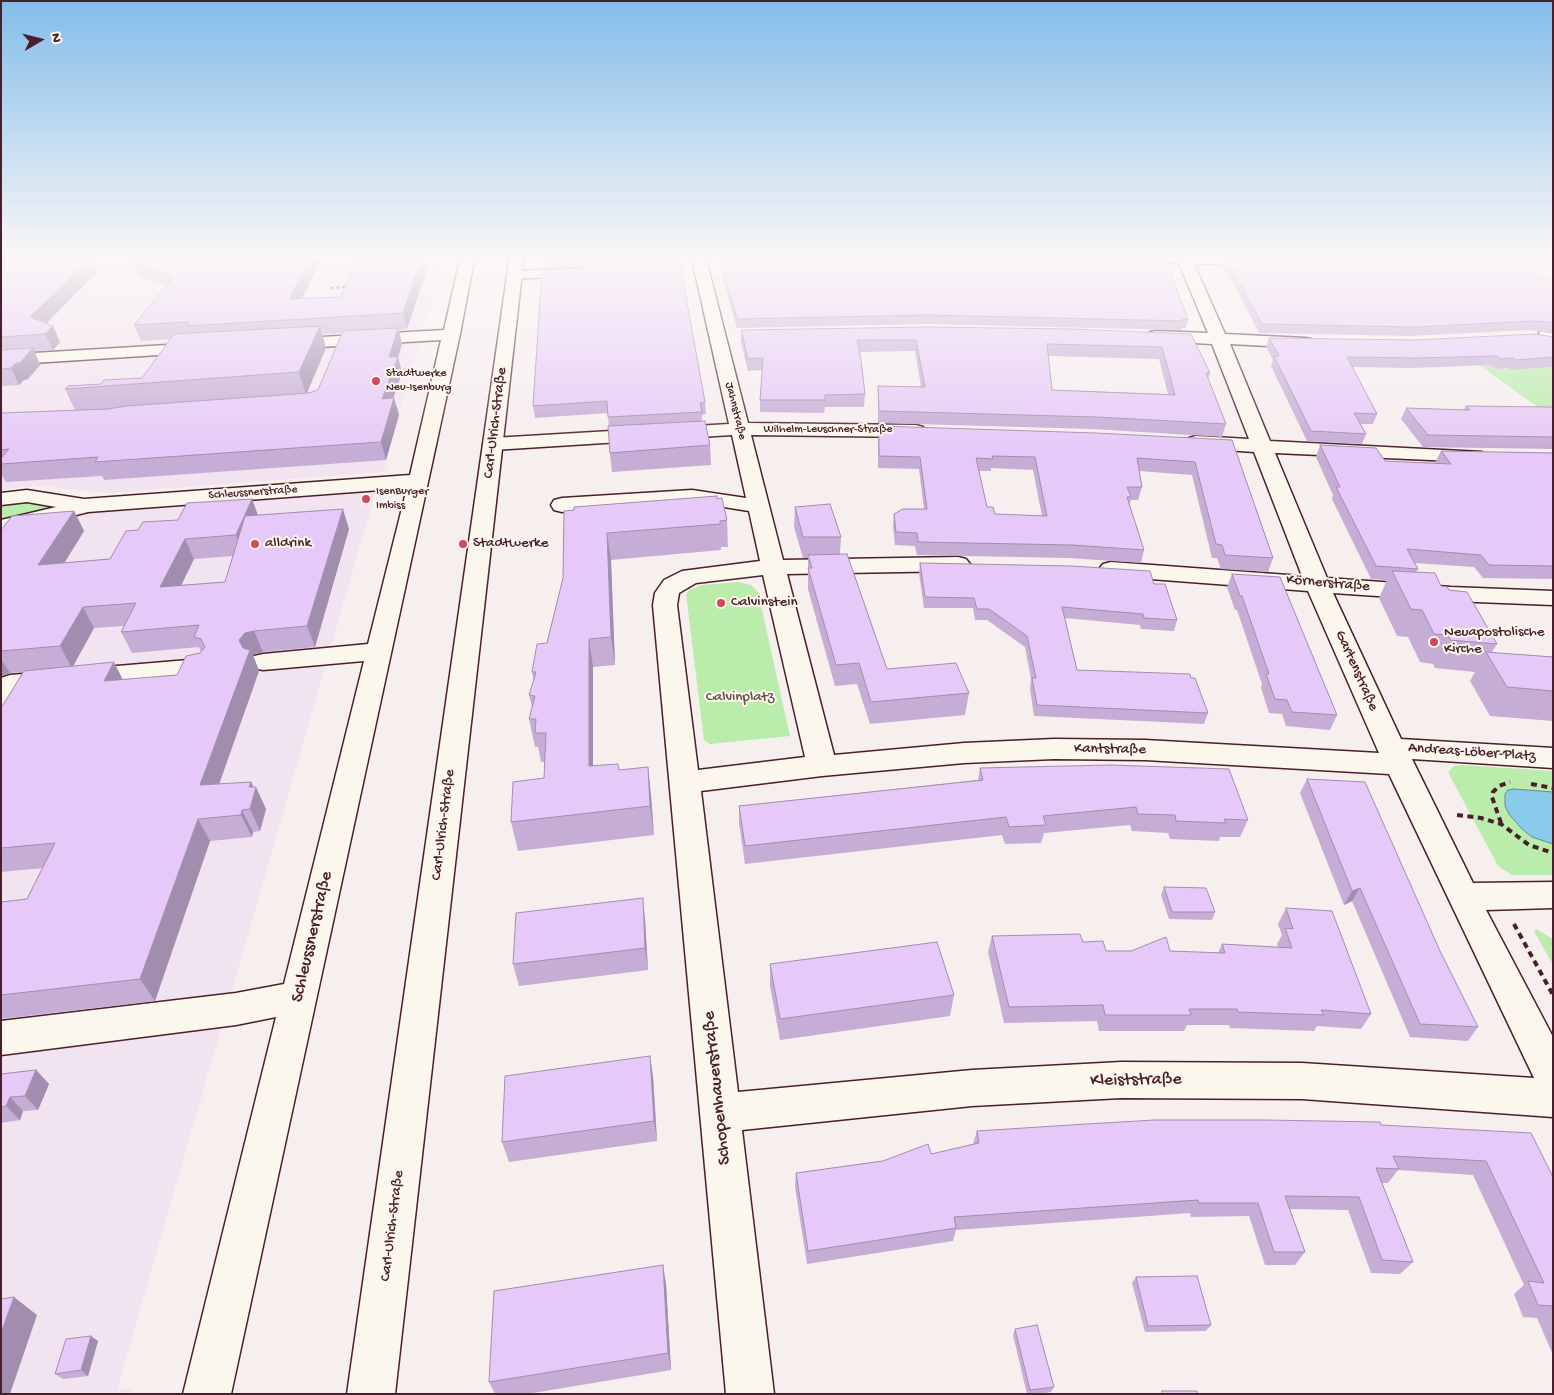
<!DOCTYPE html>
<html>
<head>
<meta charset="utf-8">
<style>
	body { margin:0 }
	#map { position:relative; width:1554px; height:1395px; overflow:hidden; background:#f7eeee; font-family:"Gochi Hand",sans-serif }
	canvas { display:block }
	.frame { position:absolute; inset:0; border:2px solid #4a1f2b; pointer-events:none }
	.north { position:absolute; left:15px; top:15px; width:50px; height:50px; -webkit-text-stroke:4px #fbf7ec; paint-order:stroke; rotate:82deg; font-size:14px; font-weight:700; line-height:20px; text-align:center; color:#4a1f2b }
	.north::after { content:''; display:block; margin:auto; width:18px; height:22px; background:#4a1f2b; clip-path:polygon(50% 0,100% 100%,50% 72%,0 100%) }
</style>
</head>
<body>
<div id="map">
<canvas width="1554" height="1395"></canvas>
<div class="frame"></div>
<div class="north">N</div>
</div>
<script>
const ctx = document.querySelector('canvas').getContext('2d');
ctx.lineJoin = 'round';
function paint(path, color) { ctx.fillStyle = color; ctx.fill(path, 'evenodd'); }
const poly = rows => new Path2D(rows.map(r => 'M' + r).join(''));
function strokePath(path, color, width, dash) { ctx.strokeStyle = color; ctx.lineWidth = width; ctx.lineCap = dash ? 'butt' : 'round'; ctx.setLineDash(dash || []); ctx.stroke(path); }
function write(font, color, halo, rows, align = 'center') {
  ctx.font = font + ' "Gochi Hand",sans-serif'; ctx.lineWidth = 4; ctx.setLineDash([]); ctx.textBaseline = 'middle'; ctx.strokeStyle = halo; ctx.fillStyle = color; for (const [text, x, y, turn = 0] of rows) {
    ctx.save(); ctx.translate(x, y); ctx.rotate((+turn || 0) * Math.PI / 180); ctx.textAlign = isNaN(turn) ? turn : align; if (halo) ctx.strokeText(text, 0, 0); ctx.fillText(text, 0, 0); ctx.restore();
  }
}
paint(poly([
	[1,255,443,255,423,329,421,330,1,354],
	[412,341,419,342,384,470,381,472,109,493,41,486,28,486,1,490,1,365],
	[376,490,117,1390,131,1388,135,1394,1,1394,1,538,91,512]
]), '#f2e3f1');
paint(poly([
	[1479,346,1497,369,1508,368,1512,370,1553,367,1553,418,1480,366],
	[19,502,48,505,50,506,47,509,1,522,1,505],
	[739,582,751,585,758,592,790,736,710,744,704,740,686,594,689,590,702,585],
	[1460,765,1553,771,1553,875,1512,875,1498,866,1448,772,1454,766],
	[1536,929,1553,939,1553,965,1534,931]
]), '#baecac');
const water = poly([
	[1514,789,1553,792,1553,844,1532,837,1522,829,1509,814,1505,806,1505,794,1508,790,1514,789]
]);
paint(water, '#8acbeb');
strokePath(water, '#70869e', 1);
const minor = poly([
	[44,255,67,255,65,258,44,264,1,268,1,260,44,255],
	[461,255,475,255,460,334,231,1394,183,1394,276,1017,236,1025,1,1055,1,1021,236,993,284,984,364,661,263,670,254,668,250,662,254,656,263,654,368,644,407,488,88,512,1,534,1,520,56,507,27,502,1,505,1,493,27,490,84,499,410,475,441,340,286,349,280,348,278,344,280,340,286,339,444,330,461,255],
	[691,255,705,255,748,423,916,425,923,427,926,431,923,435,916,437,751,435,783,560,958,557,966,559,970,564,966,569,958,571,787,574,834,755,964,743,1054,739,1145,740,1379,753,1308,591,1111,576,1103,574,1099,569,1103,564,1111,562,1302,576,1254,452,1196,448,1189,446,1186,442,1189,438,1196,436,1249,439,1212,344,1156,341,1150,340,1148,336,1150,332,1156,331,1208,333,1179,263,1163,262,1161,259,1163,256,1260,256,1265,257,1267,260,1265,263,1260,264,1194,264,1225,334,1305,338,1311,339,1313,343,1311,347,1305,348,1230,344,1270,441,1482,452,1485,456,1482,460,1475,462,1275,453,1327,578,1451,587,1553,591,1553,605,1451,601,1333,593,1401,739,1553,748,1553,768,1412,759,1473,883,1553,882,1553,908,1486,910,1553,1037,1553,1117,1302,1099,1121,1098,972,1106,742,1130,774,1394,726,1394,653,605,655,593,664,580,682,571,760,561,749,511,692,502,562,512,554,510,551,505,554,500,562,498,692,490,746,498,732,435,493,450,486,448,483,444,486,440,493,438,729,424,691,255],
	[763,575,805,757,698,770,677,605,679,593,696,583,763,575],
	[1054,759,1145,760,1389,774,1534,1078,1302,1063,1121,1062,972,1070,738,1092,701,791,822,776,964,763,1054,759],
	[580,268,585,269,587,272,585,275,515,279,510,278,508,275,510,272,515,271,580,268],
	[1553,315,1553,339,1545,343,1539,342,1537,338,1545,320,1547,317,1553,315],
	[200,343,206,344,209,348,206,352,1,365,1,355,200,343],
	[200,659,209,661,213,667,209,673,200,675,18,692,11,703,1,706,1,678,10,675,200,659]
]);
const major = poly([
	[510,255,524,255,395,1394,347,1394,510,255]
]);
strokePath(minor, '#4a1f2b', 3);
strokePath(major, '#4a1f2b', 3);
strokePath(poly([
	[331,288,349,287]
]), '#4a1f2b', 2, [3, 2.5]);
strokePath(poly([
	[1531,784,1553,788],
	[1457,815,1481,818,1501,824,1529,845,1553,853],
	[1501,823,1492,797,1493,792,1499,786,1510,782],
	[1514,924,1553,995]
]), '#4a1f2b', 4, [6, 4.5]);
paint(minor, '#fbf7ec');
paint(major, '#fbf7ec');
paint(poly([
	[1,255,39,260,97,272,46,323,60,342,53,350,34,351,40,365,28,379,24,380,19,385,1,386],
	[138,255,323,255,302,299,341,297,426,272,407,329,399,330,402,344,398,357,402,373,393,398,394,398,399,415,386,460,104,480,102,476,6,482,1,474,1,413,75,410,65,389,142,378,170,339,141,341,134,325,166,287,139,276,133,261],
	[342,333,318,390,307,393,326,348,322,334],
	[543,255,678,255,678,262,545,268],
	[716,255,836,255,718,261],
	[1553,255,1553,266,1525,267,1553,282,1553,334,1531,330,1411,336,1259,333,1231,279,1227,278,1221,266,1223,258,1288,258],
	[721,264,1188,320,1186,328,1181,328,1181,330,927,324,737,328,721,272],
	[542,270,705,402,706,414,702,415,702,421,710,445,711,465,612,472,610,453,608,413,535,418,533,406],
	[741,330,1191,334,1210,373,1208,379,1226,424,1222,437,1093,429,878,423,878,386,921,387,915,351,860,352,865,394,864,407,825,407,824,413,760,412,760,400,762,370,748,371,741,342],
	[1048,356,1159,359,1168,394,1052,390],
	[1553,337,1553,367,1512,370,1508,368,1497,369,1491,365,1412,368,1352,367,1377,414,1373,424,1361,424,1366,434,1362,444,1307,441,1271,366,1273,360,1266,347,1269,338,1415,340],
	[1466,406,1553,409,1553,449,1423,447,1401,419,1406,408,1464,410],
	[879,426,1232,440,1273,558,1268,572,1221,569,1217,558,1212,558,1192,475,1139,471,1142,487,1138,500,1131,500,1129,505,1144,550,1141,563,1069,558,917,555,915,546,895,545,893,527,894,514,924,509,919,469,878,468,878,439],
	[991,468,1033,470,1042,516,995,514,987,507,979,471,991,471],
	[1320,445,1385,461,1436,463,1435,463,1441,451,1553,453,1553,579,1483,578,1474,567,1414,563,1418,569,1416,572,1449,590,1497,644,1491,653,1553,657,1553,721,1490,716,1470,681,1475,672,1435,668,1433,664,1420,662,1408,637,1397,636,1379,598,1387,580,1371,579,1332,499,1333,495,1316,457],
	[717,499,727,520,728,547,721,547,721,550,611,560,615,665,593,667,593,766,619,770,648,767,651,796,654,835,518,851,511,822,544,778,545,762,541,762,538,747,535,747,529,719,532,707,529,695,534,682,532,672,547,643,563,578,564,511],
	[795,507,841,537,840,554,887,669,969,693,965,715,870,724,857,684,835,686,808,589,808,558,803,558,794,527],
	[74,511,84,531,64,563,110,559,138,530,258,515,349,529,315,647,263,652,254,654,253,655,259,671,219,784,251,782,266,809,260,831,253,832,252,837,210,841,155,1001,1,1019,1,902,27,899,43,868,1,872,1,708,23,672,10,673,1,676,1,530],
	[233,556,225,582,181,585,194,559],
	[124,626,121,632,132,653,199,647,201,652,177,675,123,680,73,666,94,628],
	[920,563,1154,584,1177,620,1174,631,1141,629,1140,625,1065,618,1077,670,1191,678,1208,713,1204,724,1034,716,1030,689,1031,679,1025,647,987,620,975,620,973,608,924,608,919,573],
	[1232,574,1337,715,1330,730,1286,726,1282,714,1269,713,1261,688,1262,684,1237,610,1235,610,1227,587],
	[980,768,1248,820,1240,837,1220,837,1219,841,1170,839,1168,833,1132,831,1130,825,1044,833,1041,843,1005,844,1002,835,745,864,739,823,739,806,978,780],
	[1307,779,1440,951,1478,1027,1468,1041,1410,1037,1352,901,1344,905,1300,793],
	[1164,887,1215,912,1212,920,1169,919,1161,895],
	[1286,908,1371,1014,1361,1029,1317,1026,1314,1031,1230,1028,1229,1025,1187,1025,1184,1031,1099,1031,1097,1021,1004,1023,988,952,992,936,1083,942,1106,951,1170,951,1218,953,1222,944,1278,947,1277,944,1282,935,1278,924],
	[645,920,648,970,519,986,513,964],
	[770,964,954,995,950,1016,780,1040,770,986],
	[650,1056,653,1077,657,1141,509,1162,502,1142],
	[36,1070,49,1084,38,1110,23,1111,20,1120,1,1123,1,1074],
	[1381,1125,1553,1177,1553,1355,1537,1318,1523,1317,1514,1294,1524,1285,1473,1175,1398,1170,1388,1183,1382,1183,1413,1262,1400,1274,1371,1273,1348,1210,1290,1209,1305,1252,1295,1265,1265,1265,1249,1216,1191,1217,1190,1213,956,1230,953,1241,807,1264,795,1187,796,1173,931,1154,973,1144,977,1131],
	[1136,1277,1211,1325,1206,1331,1145,1332,1132,1283],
	[666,1284,671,1370,527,1394,495,1394,489,1382],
	[1015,1329,1054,1387,1051,1392,1040,1394,1027,1394,1013,1335],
	[98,1341,88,1376,63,1379,55,1374]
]), '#c6add5');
paint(poly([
	[1,255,37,255,42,266],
	[312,255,323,255,294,315,289,299],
	[422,257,426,272,407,329,403,313],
	[91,258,97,272,37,333,30,317],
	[53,326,60,342,53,350,45,334],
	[320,326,326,348,306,395,299,372],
	[398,328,402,344,398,358,398,357,402,373,387,416,382,399,389,357],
	[33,348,40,365,28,379,24,380,19,385,11,368],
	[394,398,399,415,386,460,381,442],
	[252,499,259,518,244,555,236,535],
	[343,509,349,529,315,647,307,626],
	[74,511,84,531,50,586,38,565],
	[607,533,611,560,615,665,611,637],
	[185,539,194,559,170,608,160,587],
	[83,607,94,628,72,668,60,646],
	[254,631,263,652,254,654,253,655,259,671,211,807,200,785,239,640,245,633],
	[589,639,593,667,593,795,589,766],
	[1,659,10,673,1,676],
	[114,662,125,684,104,681],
	[648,767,651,796,654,835,650,806],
	[251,782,255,791,256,787,266,809,260,831,250,809,249,787],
	[242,810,253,832,252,837,241,815],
	[198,819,210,841,155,1001,140,979],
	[1360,888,1352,901,1344,905,1352,891],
	[643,898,645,920,648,970,645,948],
	[650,1056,653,1077,657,1141,654,1121],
	[36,1070,49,1084,38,1110,25,1096],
	[10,1097,23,1111,20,1120,6,1106],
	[663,1265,666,1284,671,1370,668,1353],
	[14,1297,37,1315,10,1394,1,1394,1,1333],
	[91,1336,98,1341,88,1376,81,1370]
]), '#a18dae');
const building = poly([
	[1,255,31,255,25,261,91,258,30,317,53,326,45,334,1,337,1,255],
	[138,255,312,255,289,299,341,297,357,255,415,255,422,257,403,313,187,326,189,322,134,325,174,277,133,261,138,255],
	[1348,255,1553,255,1553,257,1510,260,1553,282,1553,323,1535,321,1415,327,1262,324,1233,270,1229,270,1223,258,1288,258,1348,255],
	[899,257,1165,257,1188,320,1182,319,1183,321,928,315,737,319,721,264,899,257],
	[680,264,705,402,700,403,702,412,608,417,607,401,533,406,542,270,680,264],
	[320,326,299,372,65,389,68,386,101,384,104,380,142,378,174,334,320,326],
	[928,327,1072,329,1191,334,1210,373,1206,373,1226,424,1096,417,879,411,878,386,925,387,916,340,857,340,861,360,865,394,825,395,825,400,760,400,763,358,748,359,741,330,928,327],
	[1047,344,1162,347,1175,395,1052,390,1047,344],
	[398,328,389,357,398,357,382,399,394,398,381,442,95,462,98,457,1,464,1,458,9,449,1,450,1,413,108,409,127,406,309,393,318,390,343,331,398,328],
	[1536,334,1553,337,1553,357,1516,360,1513,358,1501,359,1496,356,1416,358,1347,357,1377,414,1354,413,1366,434,1311,431,1274,356,1279,356,1269,338,1415,340,1536,334],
	[33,348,20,363,16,363,11,368,1,369,1,350,33,348],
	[1466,406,1551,407,1553,409,1553,437,1428,435,1406,408,1470,410,1466,406],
	[705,421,710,445,610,453,608,426,705,421],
	[879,426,1096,433,1232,440,1273,558,1225,555,1222,545,1216,544,1195,462,1137,458,1142,487,1127,487,1131,497,1127,497,1144,550,1072,545,918,542,917,533,896,532,894,514,903,509,927,509,920,457,879,456,879,426],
	[992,456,1035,457,1047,516,995,514,993,507,987,507,976,458,993,459,992,456],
	[1320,445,1376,448,1385,461,1451,464,1441,451,1553,453,1553,566,1489,565,1481,555,1407,549,1418,569,1376,566,1336,487,1340,487,1320,445],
	[717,496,717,499,722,498,727,520,720,521,720,524,607,533,611,637,589,639,589,766,618,764,619,770,648,767,650,806,511,822,513,782,544,778,546,733,535,733,536,719,529,719,535,696,529,695,536,672,532,672,537,644,547,643,563,578,564,511,574,510,574,507,717,496],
	[252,499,236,535,185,539,160,587,225,582,245,516,343,509,307,626,254,631,245,633,239,640,243,648,250,650,200,785,251,782,249,787,256,787,250,809,242,810,241,815,198,819,140,979,1,995,1,902,27,899,55,843,1,848,1,708,24,671,114,662,104,681,177,675,186,656,200,653,205,647,201,639,194,637,199,625,121,632,136,603,83,607,60,646,1,651,1,530,12,516,74,511,38,565,110,559,126,531,138,530,143,522,178,520,187,503,252,499],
	[830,504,841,537,803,537,795,507,830,504],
	[847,554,887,669,956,663,969,693,871,702,859,663,836,665,808,568,812,568,808,555,847,554],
	[920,563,1071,566,1150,571,1154,584,1165,584,1177,620,1144,618,1143,614,1062,607,1077,670,1190,674,1191,678,1195,678,1208,713,1037,705,1032,678,1036,678,1027,636,989,609,977,609,974,598,925,597,920,563],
	[1392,571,1435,573,1441,586,1447,587,1449,590,1467,592,1497,644,1450,640,1448,635,1434,634,1422,610,1411,609,1392,571],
	[1232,574,1280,577,1337,715,1292,712,1287,700,1275,699,1266,674,1269,674,1242,596,1240,596,1232,574],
	[1486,652,1553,657,1553,691,1507,687,1486,652],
	[1110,765,1229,769,1248,820,1224,819,1226,823,1176,821,1175,815,1138,814,1136,807,1043,816,1046,825,1009,827,1006,817,745,846,739,806,983,780,980,768,1110,765],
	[1307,779,1365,782,1440,951,1478,1027,1420,1024,1360,888,1352,891,1307,779],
	[1164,887,1206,888,1215,912,1172,912,1164,887],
	[643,898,645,948,513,964,516,913,643,898],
	[1286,908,1332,911,1371,1014,1321,1010,1324,1015,1238,1012,1237,1009,1189,1009,1191,1015,1105,1015,1103,1005,1009,1007,992,936,1080,934,1083,942,1103,941,1106,951,1131,951,1166,937,1170,951,1225,953,1222,944,1292,948,1285,928,1293,929,1286,908],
	[937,942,954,995,780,1019,770,964,937,942],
	[650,1056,654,1121,502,1142,505,1076,650,1056],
	[36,1070,25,1096,10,1097,6,1106,1,1107,1,1074,36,1070],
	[1155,1120,1266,1120,1380,1122,1381,1125,1531,1133,1553,1177,1553,1306,1538,1305,1528,1281,1544,1283,1486,1161,1393,1156,1399,1169,1376,1168,1413,1262,1382,1260,1359,1197,1285,1196,1305,1252,1274,1252,1258,1203,1199,1203,1198,1200,954,1217,956,1228,808,1251,796,1173,883,1161,928,1144,931,1154,979,1143,977,1131,1086,1124,1155,1120],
	[663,1265,668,1353,489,1382,494,1291,663,1265],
	[1197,1276,1211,1325,1148,1326,1136,1277,1197,1276],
	[14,1297,1,1333,1,1299,14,1297],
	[1037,1325,1054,1387,1030,1390,1015,1329,1037,1325],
	[91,1336,81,1370,55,1374,66,1339,91,1336],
	[1162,1391,1197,1391,1198,1394,1162,1394,1162,1391]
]);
paint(building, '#e6c9f8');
strokePath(building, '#a18dae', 1);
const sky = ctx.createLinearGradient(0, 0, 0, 451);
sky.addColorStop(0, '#82bde9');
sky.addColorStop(0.57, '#fbf7f7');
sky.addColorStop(1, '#fbf7f700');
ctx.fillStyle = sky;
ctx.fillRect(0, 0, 1554, 451);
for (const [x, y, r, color] of [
	[376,381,5,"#d1495b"],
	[366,499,5,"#d1495b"],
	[255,544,5,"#d1495b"],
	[463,544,5,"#d1495b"],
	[721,603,5,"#d1495b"],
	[1434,642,5,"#d1495b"]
]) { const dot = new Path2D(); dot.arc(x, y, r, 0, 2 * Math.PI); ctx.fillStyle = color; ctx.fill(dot); strokePath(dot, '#fbf7ec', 2); }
write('12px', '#4a1f2b', '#fbf7ec', [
	["Stadtwerke",386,374],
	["Neu-Isenburg",386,388],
	["IsenBurger",376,492],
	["Imbiss",376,506]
], 'left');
write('12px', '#4a1f2b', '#fbf7ec', [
	["Jahnstraße",735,411,76],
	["Wilhelm-Leuschner-Straße",828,430],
	["Schleussnerstraße",253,493,-4]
]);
write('15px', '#4a1f2b', '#fbf7ec', [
	["Carl-Ulrich-Straße",496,423,-83],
	["Körnerstraße",1328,584,5],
	["Gartenstraße",1356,671,66],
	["Kantstraße",1110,750,1],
	["Andreas-Löber-Platz",1472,753,4],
	["Carl-Ulrich-Straße",444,825,-83],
	["Carl-Ulrich-Straße",393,1226,-83]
]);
write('15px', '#4a1f2b', '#fbf7ec', [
	["alldrink",265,544],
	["Stadtwerke",473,544],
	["Calvinstein",731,603],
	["Neuapostolische",1444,633],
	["Kirche",1444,650]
], 'left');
write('15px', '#66524b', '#fbf7ec', [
	["Calvinplatz",740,698]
]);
write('18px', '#4a1f2b', '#fbf7ec', [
	["Schleussnerstraße",313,937,-77],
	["Kleiststraße",1136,1081,-1],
	["Schopenhauerstraße",718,1088,-96]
]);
</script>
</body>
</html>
